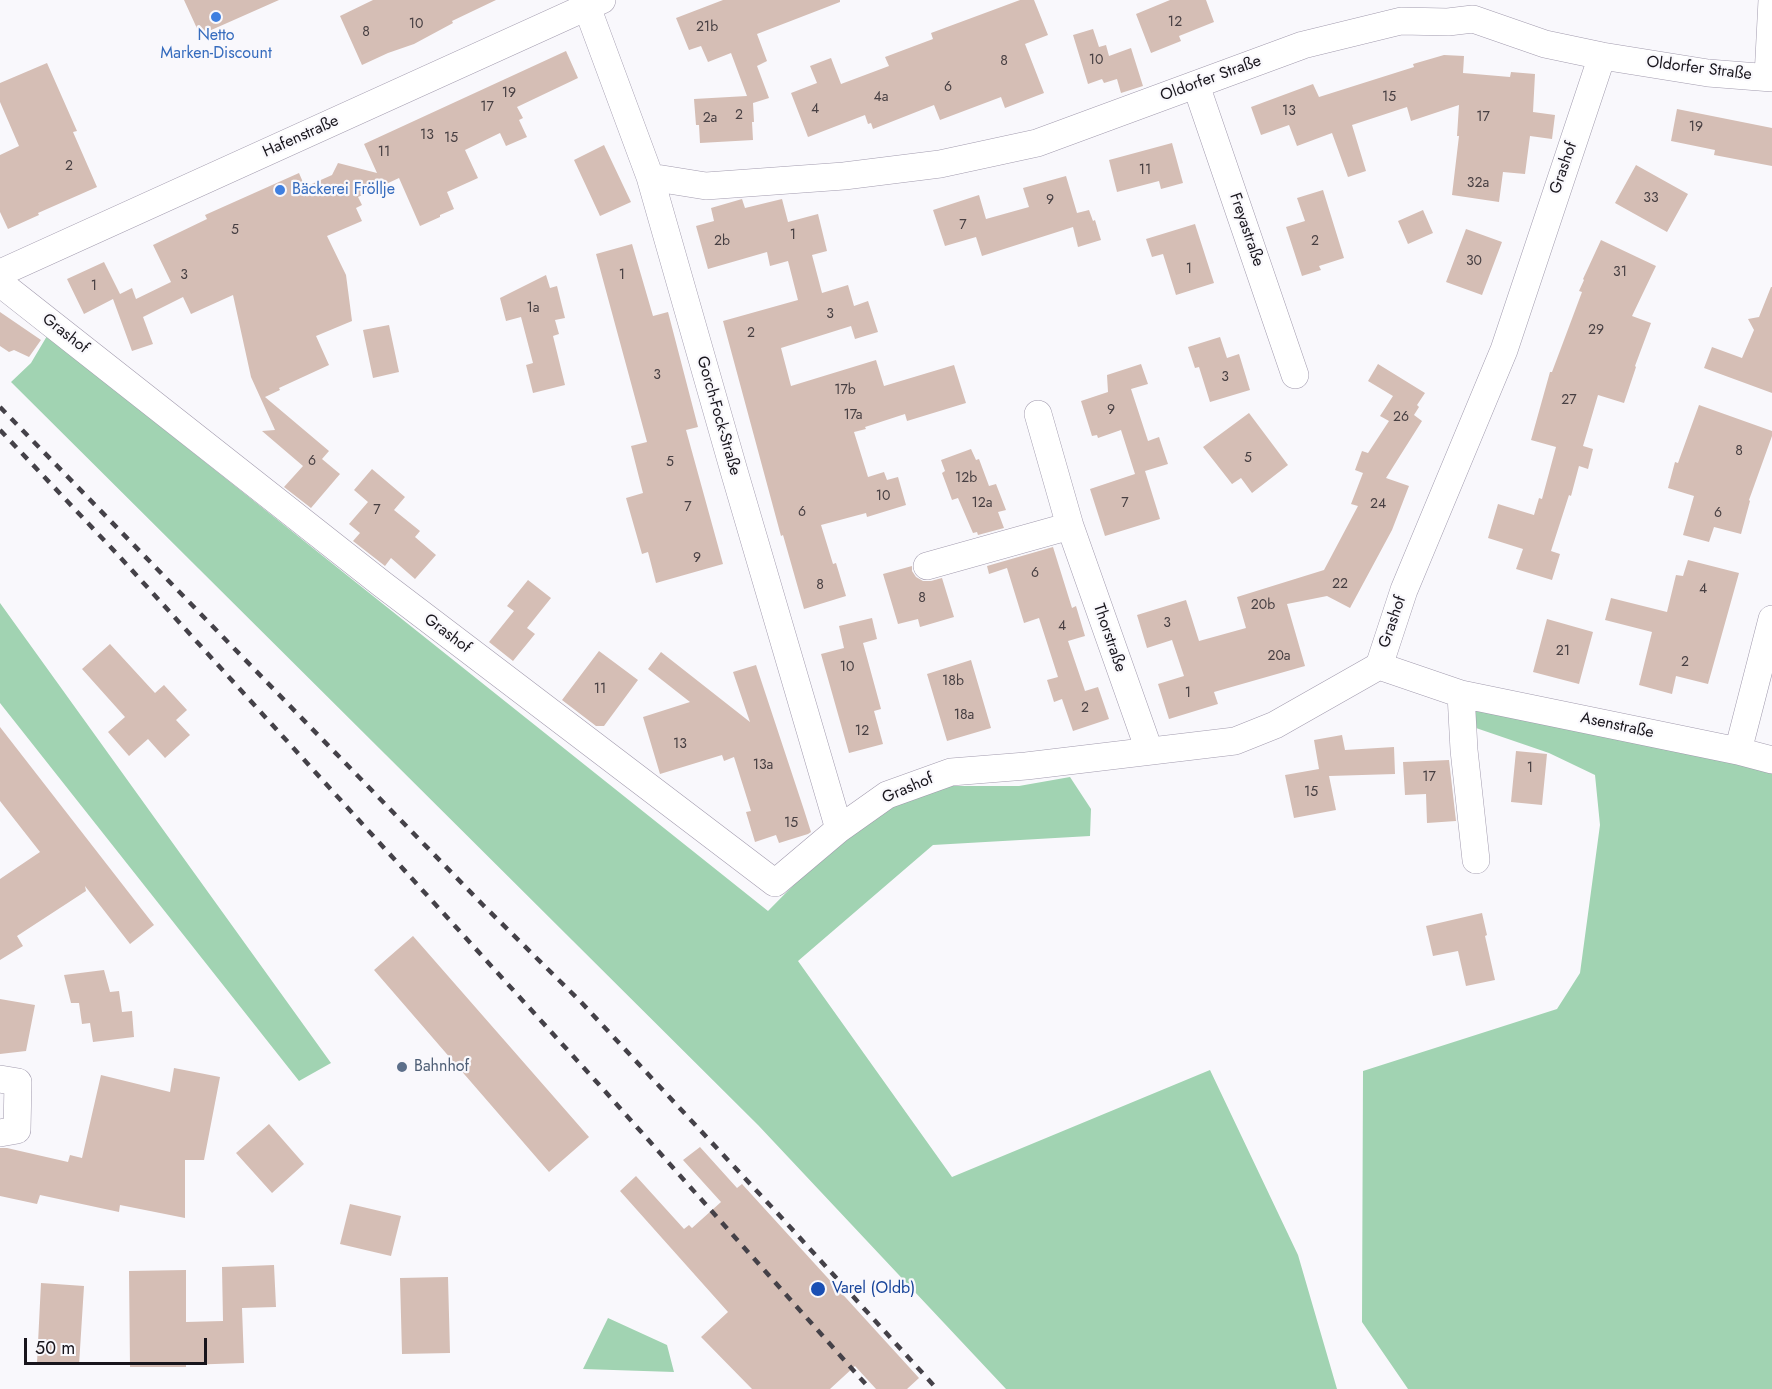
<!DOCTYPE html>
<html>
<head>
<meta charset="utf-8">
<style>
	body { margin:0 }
	#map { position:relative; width:1772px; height:1389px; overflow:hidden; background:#f9f8fc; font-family:Jost,sans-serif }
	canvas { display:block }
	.scale { position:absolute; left:24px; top:1338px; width:183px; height:27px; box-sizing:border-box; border:3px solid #18151c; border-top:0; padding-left:8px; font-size:18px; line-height:21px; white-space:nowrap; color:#18151c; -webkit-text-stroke:4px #f9f8fc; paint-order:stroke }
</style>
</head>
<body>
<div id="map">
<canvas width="1772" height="1389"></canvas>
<div class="scale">50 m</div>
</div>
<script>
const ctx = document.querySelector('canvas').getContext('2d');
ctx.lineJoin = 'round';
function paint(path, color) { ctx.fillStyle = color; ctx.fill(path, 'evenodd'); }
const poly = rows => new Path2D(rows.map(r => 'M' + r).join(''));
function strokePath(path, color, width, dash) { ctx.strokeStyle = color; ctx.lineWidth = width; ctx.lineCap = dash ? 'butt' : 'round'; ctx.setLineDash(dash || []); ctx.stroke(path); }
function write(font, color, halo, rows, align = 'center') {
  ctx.font = font + ' Jost,sans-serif'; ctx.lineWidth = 4.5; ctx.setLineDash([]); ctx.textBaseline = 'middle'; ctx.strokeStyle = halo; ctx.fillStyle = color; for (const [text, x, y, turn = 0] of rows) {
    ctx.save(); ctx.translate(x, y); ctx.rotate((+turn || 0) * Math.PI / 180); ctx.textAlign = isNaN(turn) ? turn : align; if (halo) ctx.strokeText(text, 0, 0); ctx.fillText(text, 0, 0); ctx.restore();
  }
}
paint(poly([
	[47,336,768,911,844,834,921,786,1019,786,1070,777,1091,809,1090,836,933,845,798,961,952,1177,1210,1070,1298,1255,1337,1389,1006,1389,758,1125,11,382,31,363],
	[0,603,331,1063,299,1081,0,703],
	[1476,706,1772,764,1772,1389,1408,1389,1362,1322,1363,1071,1557,1009,1580,973,1600,825,1595,775,1549,753,1476,728],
	[608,1318,667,1345,674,1372,583,1369]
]), '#a1d3b2');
paint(poly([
	[184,0,279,0,200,35],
	[373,0,496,0,452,21,453,23,414,44,388,53,362,65,340,16],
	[723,0,840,0,840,2,757,34,767,61,757,66,769,98,753,103,754,122,752,122,753,140,700,143,699,125,696,125,694,99,747,96,731,53,708,62,701,46,689,50,676,18],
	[1020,0,1034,0,1048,35,1025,44,1044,93,1005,108,1001,97,940,120,934,105,873,129,871,123,868,124,865,115,808,137,791,93,817,83,810,66,831,58,841,84,889,66,885,57,933,39,931,33],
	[1170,0,1206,0,1214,22,1179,36,1181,41,1151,53,1136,14],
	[1093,29,1099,47,1106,45,1109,56,1131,48,1143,86,1121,93,1117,79,1104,83,1102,79,1088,84,1073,35],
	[566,51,578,78,517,107,523,118,519,120,527,137,506,146,500,133,465,150,478,178,447,192,454,209,440,215,440,217,420,226,399,178,358,197,362,205,356,208,362,221,327,236,346,275,352,321,316,336,329,365,279,388,280,390,265,397,329,451,322,459,340,474,311,508,284,487,303,466,262,431,275,430,251,377,233,295,191,314,183,297,143,317,153,344,132,351,113,299,84,314,67,279,104,262,120,294,132,288,136,299,171,282,153,245,207,219,205,215,299,173,305,187,332,175,338,163,377,173,364,144],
	[1444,55,1464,56,1463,73,1510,77,1511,72,1535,74,1533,112,1555,115,1552,139,1530,136,1525,174,1503,172,1499,202,1452,195,1459,136,1457,136,1459,105,1411,121,1407,107,1352,125,1366,171,1348,177,1332,133,1297,146,1289,125,1261,135,1251,107,1313,84,1319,97,1414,67,1413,64],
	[47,63,77,131,73,132,97,187,38,213,39,215,8,229,0,212,0,155,19,146,0,102,0,83],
	[1677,109,1772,128,1772,166,1714,155,1715,150,1671,141],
	[1172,143,1183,183,1161,189,1159,181,1117,192,1109,160],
	[604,145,631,202,600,216,574,160],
	[1636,165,1688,194,1667,232,1615,203],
	[1066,176,1077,213,1089,210,1093,221,1095,220,1101,240,1078,247,1073,227,982,256,976,237,945,246,933,210,979,195,986,219,1029,207,1023,188],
	[1323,190,1344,258,1319,266,1321,270,1302,276,1286,227,1305,221,1297,198],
	[742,199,745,208,782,199,788,222,818,214,827,251,812,255,822,293,848,285,854,306,868,301,878,332,855,339,851,326,781,348,791,386,876,360,884,386,954,365,966,403,907,421,905,414,865,427,866,429,854,432,868,477,884,472,887,480,898,477,906,505,867,517,866,513,821,525,833,564,836,563,846,596,804,609,783,535,781,536,723,321,798,300,788,261,770,266,767,252,708,269,696,226,714,221,711,208],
	[1423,210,1433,233,1408,244,1398,221],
	[1195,224,1214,283,1176,295,1163,254,1152,257,1146,239],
	[1466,229,1502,242,1482,295,1446,282],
	[1601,240,1656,266,1632,316,1651,323,1635,366,1636,367,1624,403,1598,395,1583,446,1593,449,1588,469,1579,466,1571,496,1569,495,1551,551,1560,554,1552,580,1516,569,1523,549,1488,538,1498,504,1534,515,1539,498,1542,499,1556,447,1531,440,1550,372,1552,372,1582,292,1579,291,1584,280,1583,279],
	[632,244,653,316,668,312,698,427,686,430,723,564,656,583,648,552,642,554,626,498,643,493,631,446,647,442,596,254],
	[546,275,550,288,557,286,565,318,555,320,559,334,553,336,565,385,533,393,526,365,533,363,521,317,506,321,500,298],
	[1771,287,1772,287,1772,393,1704,368,1712,347,1742,358,1754,330,1748,319,1759,317],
	[0,312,41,340,29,357,14,350,9,352,0,346],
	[389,325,399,372,373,378,363,330],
	[1220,337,1227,358,1239,354,1250,390,1210,402,1199,367,1195,368,1188,347],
	[1141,364,1148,384,1131,389,1148,441,1159,437,1168,464,1145,471,1160,519,1105,536,1090,489,1135,474,1121,430,1098,438,1097,435,1092,436,1081,401,1108,392,1107,375],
	[1378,364,1425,393,1417,405,1419,407,1414,415,1422,421,1386,478,1409,486,1392,530,1350,608,1327,596,1287,604,1305,666,1214,692,1218,704,1169,719,1158,684,1184,676,1172,640,1147,648,1137,615,1186,600,1199,641,1246,628,1237,597,1324,570,1358,506,1351,504,1363,473,1355,470,1362,451,1368,453,1389,421,1380,416,1393,396,1368,381],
	[1699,405,1772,431,1772,436,1749,500,1750,501,1741,534,1714,527,1709,542,1683,535,1694,496,1668,488,1675,462,1678,463],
	[1249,413,1288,465,1252,493,1241,478,1232,484,1203,447],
	[971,449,976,460,979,459,989,486,996,484,1006,510,998,512,1004,528,978,535,977,532,973,533,958,498,952,500,942,473,945,471,941,460],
	[372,469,405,497,394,510,420,531,415,537,436,555,415,579,391,558,385,566,353,541,360,533,349,524,368,502,354,490],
	[1053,547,1072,608,1076,606,1085,636,1068,641,1085,691,1098,687,1109,719,1073,731,1062,699,1054,702,1047,680,1058,677,1039,618,1024,623,1007,568,989,574,987,566],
	[1688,560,1739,573,1708,684,1676,676,1672,694,1639,685,1652,632,1605,620,1611,598,1667,612,1676,575,1683,576],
	[912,566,912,571,916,577,923,581,931,581,942,578,954,617,920,627,918,619,898,624,883,574],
	[528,580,551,598,527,628,535,634,513,661,489,642,514,611,507,606],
	[872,618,877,639,863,643,881,709,874,711,883,744,849,753,821,654,844,648,839,626],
	[1547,619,1593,632,1579,684,1533,672],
	[110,644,155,693,164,685,187,710,176,720,190,735,165,758,148,739,129,756,108,732,125,717,82,669],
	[599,651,638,680,604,726,596,726,562,700],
	[661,652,750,722,733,672,756,665,804,810,811,832,808,834,779,843,776,835,755,842,746,812,751,811,734,757,724,761,722,755,660,774,643,717,690,702,648,669],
	[971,660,991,728,947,741,927,674],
	[0,727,154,925,130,944,85,886,86,891,17,936,23,946,0,960,0,879,40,852,0,801],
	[1342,735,1345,750,1394,747,1395,774,1329,776,1336,810,1294,818,1285,775,1319,769,1314,740],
	[1516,751,1547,754,1542,805,1511,802],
	[1449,760,1456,821,1427,823,1426,794,1405,795,1403,762],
	[1482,913,1487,935,1485,936,1495,980,1466,986,1458,951,1433,956,1426,926],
	[413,936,589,1137,549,1172,374,970],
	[104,970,110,992,119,991,122,1012,132,1011,134,1037,93,1042,90,1023,82,1024,79,1003,71,1003,64,975],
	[0,999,35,1005,26,1051,0,1054],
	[174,1068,220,1077,204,1160,185,1160,185,1218,120,1205,119,1212,40,1195,37,1204,0,1196,0,1148,7,1148,68,1162,70,1155,82,1158,101,1075,170,1092],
	[269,1124,304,1164,272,1193,236,1153],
	[700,1147,737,1188,742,1184,919,1378,907,1389,876,1389,855,1366,830,1389,752,1389,701,1337,728,1312,620,1191,636,1176,684,1229,689,1225,692,1228,721,1202,683,1160],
	[350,1204,401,1216,391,1256,340,1244],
	[274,1265,276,1307,242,1308,244,1363,186,1365,186,1367,130,1367,129,1271,186,1270,186,1322,223,1321,222,1267],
	[448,1277,450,1353,402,1354,400,1278],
	[41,1283,84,1286,79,1365,37,1363]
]), '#d5beb5');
const minor = poly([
	[587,7,650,177,734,471,839,829],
	[1768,77,1772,0],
	[1196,85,1295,375],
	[650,177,706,186,844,176,940,164,1037,143,1303,45,1401,21,1448,22,1473,19,1545,44,1602,56,1708,73,1772,78],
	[0,273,602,0],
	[0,283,382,584,775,883,839,829,887,795,951,772,1026,766,1235,741,1275,725,1379,666,1404,590,1504,350,1602,56],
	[1038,414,1070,526,1149,750],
	[927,566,1070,526],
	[1379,666,1461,694,1738,751,1772,760],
	[1461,694,1464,750,1476,860],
	[1738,751,1772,619],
	[0,1079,18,1082,17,1130,0,1133]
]);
strokePath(minor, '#a29bae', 28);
strokePath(minor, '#fff', 27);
strokePath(poly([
	[0,407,483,905,580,1001,781,1217,937,1389],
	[0,430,119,556,603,1089,870,1389]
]), '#444148', 4.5, [8, 8]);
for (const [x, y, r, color] of [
	[216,17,6,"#3f7fe0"],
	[280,190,6,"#3f7fe0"],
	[402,1067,6,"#5c6f8a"],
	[818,1289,8,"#1a4fb4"]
]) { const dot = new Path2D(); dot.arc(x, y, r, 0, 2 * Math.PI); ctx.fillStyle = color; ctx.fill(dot); strokePath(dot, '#f9f8fc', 2); }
write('14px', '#473f42', null, [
	["12",1175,23],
	["10",416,25],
	["21b",707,28],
	["8",366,33],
	["10",1096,61],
	["8",1004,62],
	["6",948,88],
	["19",509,94],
	["4a",881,98],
	["15",1389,98],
	["17",487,108],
	["4",815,110],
	["13",1289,112],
	["2",739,116],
	["17",1483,118],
	["2a",710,119],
	["19",1696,128],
	["13",427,136],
	["15",451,139],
	["11",384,153],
	["2",69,167],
	["11",1145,171],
	["32a",1478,184],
	["33",1651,199],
	["9",1050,201],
	["7",963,226],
	["5",235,231],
	["1",793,236],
	["2b",722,242],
	["2",1315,242],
	["30",1474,262],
	["1",1189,270],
	["31",1620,273],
	["3",184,276],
	["1",622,276],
	["1",94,287],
	["1a",533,309],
	["3",830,315],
	["29",1596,331],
	["2",751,334],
	["3",657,376],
	["3",1225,378],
	["17b",845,391],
	["27",1569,401],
	["9",1111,411],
	["17a",853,416],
	["26",1401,418],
	["8",1739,452],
	["5",1248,459],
	["6",312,462],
	["5",670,463],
	["12b",966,479],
	["10",883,497],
	["12a",982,504],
	["7",1125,504],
	["24",1378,505],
	["7",688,508],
	["7",377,511],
	["6",802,513],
	["6",1718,514],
	["9",697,559],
	["6",1035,574],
	["22",1340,585],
	["8",820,586],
	["4",1703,590],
	["8",922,599],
	["20b",1263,606],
	["3",1167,624],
	["4",1062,627],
	["21",1563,652],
	["20a",1279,657],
	["2",1685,663],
	["10",847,668],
	["18b",953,682],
	["11",600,690],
	["1",1188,694],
	["2",1085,709],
	["18a",964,716],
	["12",862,732],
	["13",680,745],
	["13a",763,766],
	["1",1530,769],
	["17",1429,778],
	["15",1311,793],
	["15",791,824]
]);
write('16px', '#366cbe', '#f9f8fc', [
	["Netto",216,36],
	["Marken-Discount",216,54],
	["Bäckerei Fröllje",292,190,"left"]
]);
write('16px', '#18151c', '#f9f8fc', [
	["Oldorfer Straße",1699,69,7],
	["Oldorfer Straße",1211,79,-20],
	["Hafenstraße",301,137,-24],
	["Grashof",1564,168,-71],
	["Freyastraße",1246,230,71],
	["Grashof",65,334,38],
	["Gorch-Fock-Straße",718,416,74],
	["Grashof",1393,622,-71],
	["Grashof",447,634,37],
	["Thorstraße",1109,638,71],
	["Asenstraße",1617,726,12],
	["Grashof",908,789,-23]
]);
write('16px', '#4e5e75', '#f9f8fc', [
	["Bahnhof",414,1067]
], 'left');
write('16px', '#164399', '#f9f8fc', [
	["Varel (Oldb)",832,1289]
], 'left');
</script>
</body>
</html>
